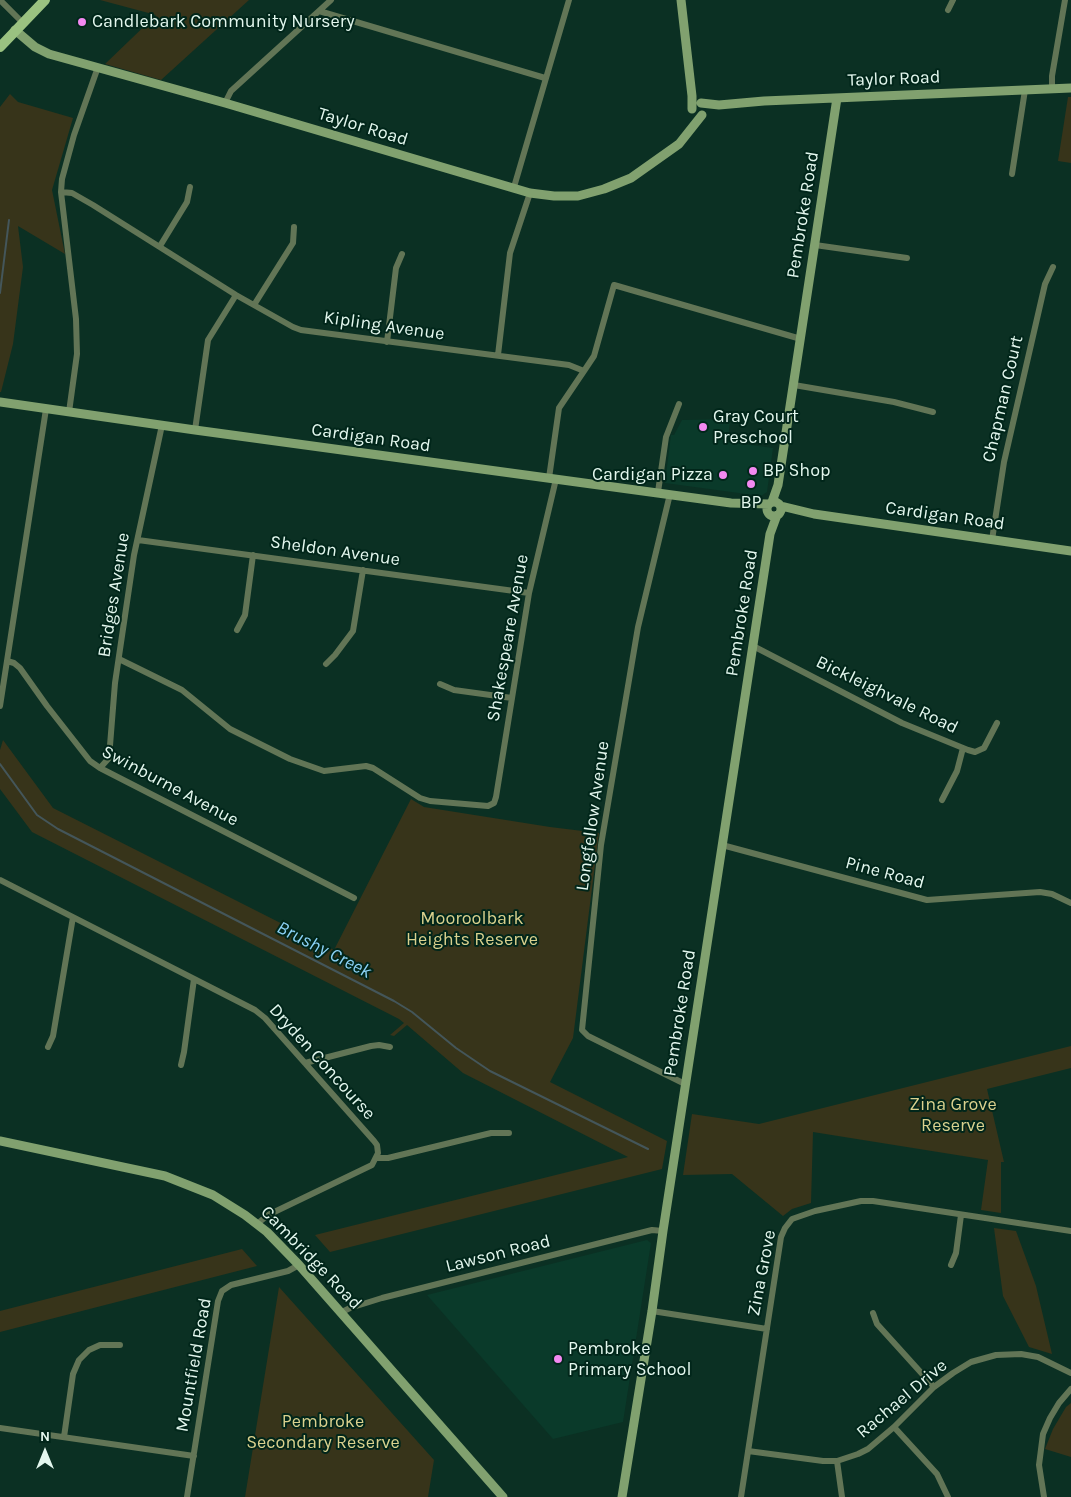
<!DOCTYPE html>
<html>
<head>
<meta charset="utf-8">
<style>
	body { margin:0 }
	#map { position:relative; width:1071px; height:1497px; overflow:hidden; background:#0b3023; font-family:Karla,sans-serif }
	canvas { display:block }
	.north { position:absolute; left:20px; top:1427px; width:50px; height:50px; -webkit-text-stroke:4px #01261a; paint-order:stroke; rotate:0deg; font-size:14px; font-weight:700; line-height:20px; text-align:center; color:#e3f7ee }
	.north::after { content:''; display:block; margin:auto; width:18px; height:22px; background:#e3f7ee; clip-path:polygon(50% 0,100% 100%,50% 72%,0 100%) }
</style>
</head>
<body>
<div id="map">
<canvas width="1071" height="1497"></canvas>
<div class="north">N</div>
</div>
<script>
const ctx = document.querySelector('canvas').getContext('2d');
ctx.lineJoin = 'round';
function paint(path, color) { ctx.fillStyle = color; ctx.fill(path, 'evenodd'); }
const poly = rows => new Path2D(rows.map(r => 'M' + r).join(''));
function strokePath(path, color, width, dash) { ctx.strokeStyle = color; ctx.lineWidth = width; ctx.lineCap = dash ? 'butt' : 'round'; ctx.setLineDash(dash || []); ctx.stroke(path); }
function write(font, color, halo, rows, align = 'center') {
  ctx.font = font + ' Karla,sans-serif'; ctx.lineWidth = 4; ctx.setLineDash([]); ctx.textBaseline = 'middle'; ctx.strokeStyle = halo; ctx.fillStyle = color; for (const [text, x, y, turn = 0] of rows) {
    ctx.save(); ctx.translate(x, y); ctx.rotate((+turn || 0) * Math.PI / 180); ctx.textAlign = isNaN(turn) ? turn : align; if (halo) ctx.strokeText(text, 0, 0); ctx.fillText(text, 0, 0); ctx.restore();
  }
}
paint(poly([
	[730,419,728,442,773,448,767,492,761,496,665,483,671,435,674,435,682,420],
	[647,1240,651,1243,623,1422,553,1439,427,1295]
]), '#0a3a2a');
paint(poly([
	[100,0,249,0,161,80,105,64,156,15],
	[10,94,18,102,73,118,52,190,65,254,18,226,23,267,13,344,1,392,0,392,0,107],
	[1068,97,1071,97,1071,163,1058,161],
	[3,740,53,808,334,950,411,799,424,807,550,827,599,833,573,1038,550,1082,667,1141,662,1169,330,1252,315,1235,628,1157,463,1073,407,1025,394,1036,390,1035,404,1023,399,1019,32,832,0,789,0,750],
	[1071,1046,1071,1068,987,1089,1004,1162,1001,1162,1001,1213,981,1210,988,1160,813,1132,811,1203,792,1209,783,1216,732,1174,683,1175,692,1114,759,1124],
	[994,1228,1016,1231,1036,1286,1052,1354,1029,1347,1003,1296],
	[242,1249,257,1266,0,1332,0,1311],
	[279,1287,434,1460,428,1497,245,1497],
	[1071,1403,1071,1457,1045,1449,1053,1429,1066,1407]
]), '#37341a');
strokePath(poly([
	[0,293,9,220],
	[0,764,37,815,58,829,394,1001,412,1012,456,1048,490,1071,648,1149]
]), '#44565a', 2);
strokePath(poly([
	[0,0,23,23],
	[948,10,953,0],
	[319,11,545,78],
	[1052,89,1052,76,1065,0],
	[225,103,231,91,331,0],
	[1012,174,1025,90],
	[514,187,569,0],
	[61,192,72,193,93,205,236,295,293,327,301,330,569,365,584,371,594,356,614,285,801,339],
	[815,245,907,258],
	[160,246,187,202,190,187],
	[254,305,293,243,294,227],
	[387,342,396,268,402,254],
	[498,355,510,253,530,193],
	[794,385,894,402,933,412],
	[69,412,77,354,76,319,61,192,62,179,74,135,98,67],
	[195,430,208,340,236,295],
	[549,478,559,408,584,371],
	[658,492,666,437,679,404],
	[670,494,638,627,601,845,582,1030,588,1036,685,1084],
	[138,540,529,593],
	[992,540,1004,462,1045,284,1053,267],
	[237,630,245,615,253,555],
	[753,646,902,723,968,750,975,752,984,748,997,723],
	[119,659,182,690,230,729,290,759,324,771,366,766,373,768,420,798,430,801,488,806,494,803,496,797,529,593,556,479],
	[7,661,14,663,20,668,47,706,90,761,100,768,354,898],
	[326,664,335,655,353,631,363,570],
	[440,684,454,690,512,698],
	[0,706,46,409],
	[100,768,109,758,115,683,134,555,162,425],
	[942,800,957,771,963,748],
	[722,845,927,900,1040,892,1052,894,1071,903],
	[0,880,255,1010,265,1018,374,1141,377,1145,378,1153,372,1165,268,1215,257,1224],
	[48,1047,53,1036,73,917],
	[305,1063,371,1046,379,1045,390,1047],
	[181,1065,184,1052,194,979],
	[377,1158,388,1158,491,1133,509,1133],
	[951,1265,956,1253,961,1215],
	[652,1311,767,1329],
	[342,1312,350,1308,382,1298,652,1230,663,1231],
	[873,1313,877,1324,934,1387],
	[894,1427,937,1474,948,1497],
	[0,1428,194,1456],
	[64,1437,73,1374,79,1360,89,1350,100,1345,120,1345],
	[748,1451,823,1461,837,1461,858,1454,868,1449,894,1427,934,1387,953,1373,971,1362,996,1355,1021,1354,1038,1357,1071,1373],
	[837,1461,842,1497],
	[187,1497,218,1301,222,1291,231,1285,288,1271,299,1265],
	[741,1497,781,1237,785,1228,792,1219,815,1211,861,1201,873,1201,1071,1231],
	[1044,1497,1039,1465,1043,1434,1050,1418,1059,1403,1071,1389]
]), '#627556', 6);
strokePath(poly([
	[681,0,692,96,692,109],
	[15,30,35,47,49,54,225,103,530,193,554,196,578,196,604,189,631,178,679,144,702,115],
	[701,103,719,105,764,101,1071,88],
	[0,402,195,430,731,503,769,504],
	'767 509a7 7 0 1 1 14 0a7 7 0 1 1-14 0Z',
	[772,502,778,485,837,98],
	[781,506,814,514,1071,551],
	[0,1141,165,1176,213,1195,245,1215,267,1232,299,1265,503,1497],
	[622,1497,652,1311,663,1231,770,534,777,515]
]), '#81a16f', 9);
strokePath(poly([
	[0,47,45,0]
]), '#9ac281', 10);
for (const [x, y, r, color] of [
	[82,22,5,"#f389f1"],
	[703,427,5,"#f389f1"],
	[753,471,5,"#f389f1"],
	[723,475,5,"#f389f1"],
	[751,484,5,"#f389f1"],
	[558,1359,5,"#f389f1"]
]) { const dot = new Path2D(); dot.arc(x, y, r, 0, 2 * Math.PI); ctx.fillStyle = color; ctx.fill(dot); strokePath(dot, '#01261a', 2); }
write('18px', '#e3f7ee', '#01261a', [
	["Candlebark Community Nursery",92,22],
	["Gray Court",713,417],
	["Preschool",713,438],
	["BP Shop",763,471],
	["Cardigan Pizza",713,475,"right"],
	["BP",751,503,"center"],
	["Pembroke",568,1349],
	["Primary School",568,1370]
], 'left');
write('18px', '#e3f7ee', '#01261a', [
	["Taylor Road",894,79,-2],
	["Taylor Road",363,127,17],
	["Pembroke Road",803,215,-81],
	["Kipling Avenue",384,326,8],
	["Chapman Court",1003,399,-77],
	["Cardigan Road",371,438,8],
	["Cardigan Road",945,516,8],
	["Sheldon Avenue",335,551,8],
	["Bridges Avenue",114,595,-81],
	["Pembroke Road",742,613,-81],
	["Shakespeare Avenue",508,638,-80],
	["Bickleighvale Road",887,695,26],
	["Swinburne Avenue",170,786,28],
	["Longfellow Avenue",593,816,-82],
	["Pine Road",885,873,15],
	["Pembroke Road",680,1013,-81],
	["Dryden Concourse",322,1062,48],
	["Lawson Road",498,1254,-14],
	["Cambridge Road",311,1258,46],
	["Zina Grove",762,1273,-79],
	["Mountfield Road",194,1365,-80],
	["Rachael Drive",902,1399,-40]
]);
write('18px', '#dad18e', '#01261a', [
	["Mooroolbark",472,919],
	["Heights Reserve",472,940],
	["Zina Grove",953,1105],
	["Reserve",953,1126],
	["Pembroke",323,1422],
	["Secondary Reserve",323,1443]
]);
write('italic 19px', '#8bd1f5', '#01261a', [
	["Brushy Creek",324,950,27]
]);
</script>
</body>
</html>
